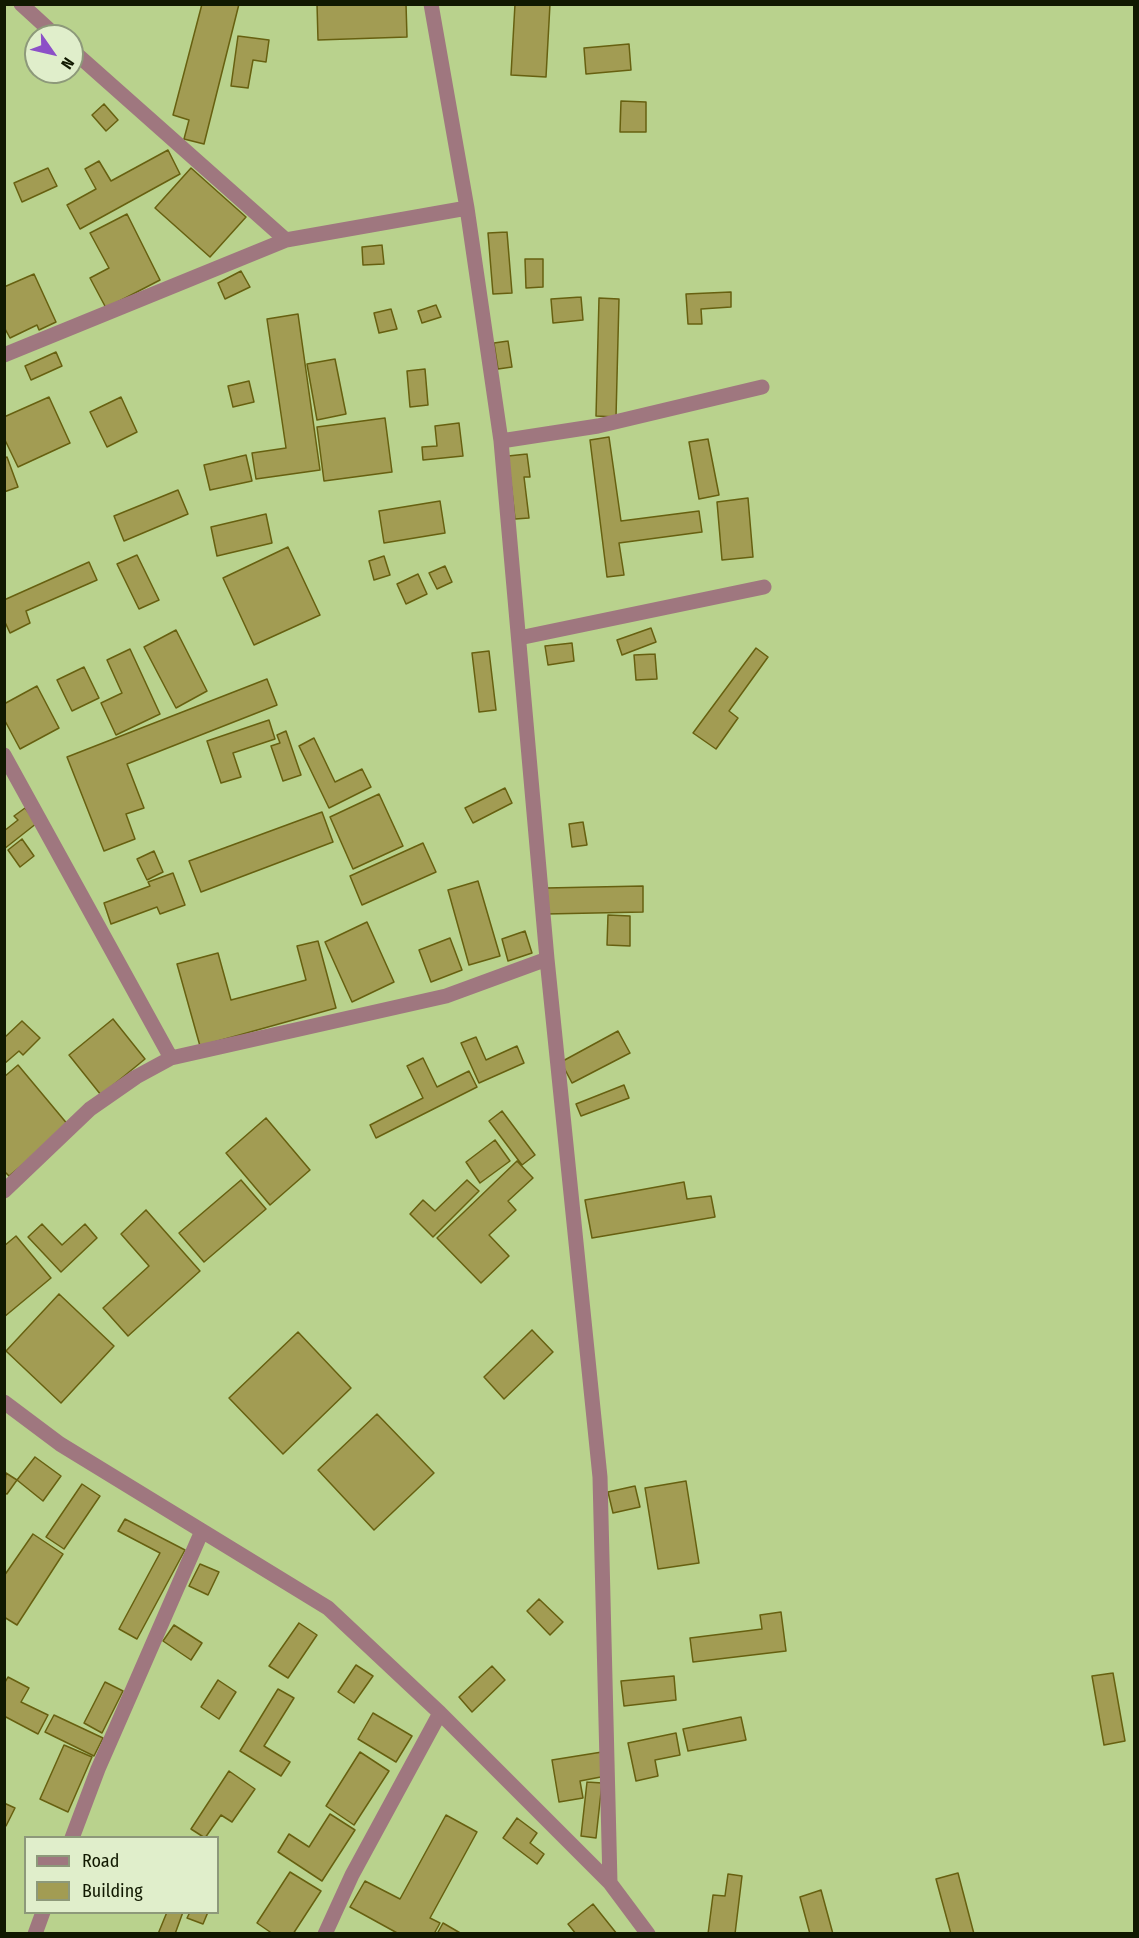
<!DOCTYPE html>
<html>
<head>
<meta charset="utf-8">
<style>
	body { margin:0 }
	#map { position:relative; width:1139px; height:1938px; overflow:hidden; background:#b9d28d; font-family:"Fira Sans Condensed",sans-serif }
	canvas { display:block }
	.frame { position:absolute; inset:0; border:6px solid #111901; pointer-events:none }
	.legend { position:absolute; left:24px; top:1836px; width:195px; height:78px; box-sizing:border-box; background:#e0eecb; border:2px solid #8d997a; margin:0; padding:8px 10px; list-style:none; font-size:18px; color:#111901 }
	.legend li { display:flex; align-items:center; gap:12px; height:30px }
	.legend b { width:30px; border:2px solid #8d997a }
	.north { position:absolute; left:24px; top:24px; width:60px; height:60px; box-sizing:border-box; background:#e0eecb; border:2px solid #8d997a; border-radius:50%; rotate:124deg; font-size:16px; font-weight:700; line-height:24px; text-align:center; color:#111901 }
	.north::after { content:''; display:block; margin:auto; width:21px; height:27px; background:#8c50c7; clip-path:polygon(50% 0,100% 100%,50% 72%,0 100%) }
</style>
</head>
<body>
<div id="map">
<canvas width="1139" height="1938"></canvas>
<div class="frame"></div>
<ul class="legend">
<li><b style="height:8px;background:#9f777f"></b>Road</li>
<li><b style="height:16px;background:#a29c53"></b>Building</li>
</ul>
<div class="north">N</div>
</div>
<script>
const ctx = document.querySelector('canvas').getContext('2d');
ctx.lineJoin = 'round';
function paint(path, color) { ctx.fillStyle = color; ctx.fill(path, 'evenodd'); }
const poly = rows => new Path2D(rows.map(r => 'M' + r).join(''));
function strokePath(path, color, width, dash) { ctx.strokeStyle = color; ctx.lineWidth = width; ctx.lineCap = dash ? 'butt' : 'round'; ctx.setLineDash(dash || []); ctx.stroke(path); }
const building = poly([
	[202,4,239,4,204,144,184,139,189,120,173,115,202,4],
	[317,4,406,4,407,37,318,40,317,4],
	[515,4,550,4,546,77,511,75,515,4],
	[238,36,269,40,266,62,253,60,248,88,231,86,238,36],
	[629,44,631,70,586,74,584,48,629,44],
	[621,101,646,102,646,132,620,132,621,101],
	[104,104,118,120,106,131,92,115,104,104],
	[168,150,180,174,80,229,67,205,96,189,85,169,99,161,111,181,168,150],
	[48,168,57,186,22,202,14,183,48,168],
	[191,168,246,217,210,257,155,208,191,168],
	[127,214,160,280,106,308,90,278,109,268,90,233,127,214],
	[507,232,512,293,493,294,488,233,507,232],
	[382,245,384,264,363,265,362,247,382,245],
	[525,259,543,259,543,287,526,288,525,259],
	[241,271,250,287,225,299,218,283,241,271],
	[34,274,56,322,39,330,37,325,10,338,4,327,4,287,34,274],
	[731,292,731,307,701,309,702,324,688,324,686,294,731,292],
	[581,297,583,320,553,323,551,299,581,297],
	[599,298,619,299,616,417,596,416,599,298],
	[436,305,441,317,422,323,418,311,436,305],
	[391,309,397,329,379,333,374,313,391,309],
	[298,314,320,470,256,479,252,453,286,448,267,319,298,314],
	[508,341,512,367,498,369,494,343,508,341],
	[56,352,62,366,31,380,25,366,56,352],
	[335,359,346,414,317,420,307,364,335,359],
	[425,369,428,405,410,407,407,371,425,369],
	[249,381,254,402,233,407,228,386,249,381],
	[49,397,70,443,18,467,4,438,4,417,49,397],
	[121,397,137,432,107,447,90,412,121,397],
	[385,418,392,472,324,481,317,427,385,418],
	[459,423,463,456,423,460,422,447,437,446,435,426,459,423],
	[609,437,621,521,699,511,702,532,619,543,624,575,607,577,590,440,609,437],
	[708,439,719,495,699,499,689,442,708,439],
	[527,454,530,477,524,477,529,518,515,519,508,456,527,454],
	[246,455,252,481,210,490,204,465,246,455],
	[7,457,18,487,4,492,4,458,7,457],
	[178,490,188,514,124,541,114,516,178,490],
	[748,498,753,557,722,560,717,502,748,498],
	[440,501,445,533,384,543,379,511,440,501],
	[266,514,272,543,217,556,211,527,266,514],
	[288,547,320,615,254,645,223,578,288,547],
	[137,555,159,600,139,609,117,564,137,555],
	[384,556,390,575,374,580,369,561,384,556],
	[89,562,97,580,26,611,30,623,10,633,4,620,4,600,89,562],
	[445,566,452,582,437,589,429,573,445,566],
	[418,574,427,594,406,604,397,584,418,574],
	[651,628,656,642,622,655,617,640,651,628],
	[176,630,207,691,176,708,144,647,176,630],
	[572,643,574,661,548,665,545,646,572,643],
	[756,648,768,657,729,711,738,718,716,749,693,733,756,648],
	[130,649,160,714,116,735,101,703,122,693,107,660,130,649],
	[489,651,496,710,479,712,472,653,489,651],
	[655,654,657,679,636,680,634,655,655,654],
	[84,667,99,698,72,711,57,680,84,667],
	[267,679,277,705,127,764,144,808,126,814,135,839,104,851,67,757,267,679],
	[37,686,59,728,20,749,4,719,4,704,37,686],
	[269,720,275,739,233,753,241,777,221,783,207,741,269,720],
	[286,731,301,775,283,781,271,746,280,743,277,735,286,731],
	[314,738,335,782,362,769,371,787,329,808,299,746,314,738],
	[505,788,512,803,473,823,465,808,505,788],
	[379,794,403,846,353,869,330,817,379,794],
	[25,808,37,823,4,849,4,831,18,820,14,816,25,808],
	[322,812,333,842,201,892,189,861,322,812],
	[583,822,587,845,572,847,569,824,583,822],
	[22,839,34,856,20,867,8,850,22,839],
	[423,843,436,872,362,905,350,876,423,843],
	[154,851,163,872,147,880,137,859,154,851],
	[173,873,185,905,160,914,157,907,111,924,104,903,150,886,148,882,173,873],
	[478,881,500,956,469,965,448,890,478,881],
	[643,886,643,912,546,914,546,888,643,886],
	[608,915,630,916,630,946,607,945,608,915],
	[367,922,394,982,352,1002,325,942,367,922],
	[525,931,532,953,508,961,502,939,525,931],
	[450,938,462,970,431,982,419,950,450,938],
	[318,941,336,1008,200,1046,177,964,218,953,231,1000,306,980,297,946,318,941],
	[113,1019,145,1059,101,1095,69,1055,113,1019],
	[22,1021,40,1038,23,1055,19,1051,4,1064,4,1038,22,1021],
	[618,1031,630,1053,572,1083,561,1062,618,1031],
	[476,1037,486,1060,517,1046,524,1063,479,1083,461,1043,476,1037],
	[423,1058,437,1087,469,1071,477,1087,376,1138,370,1125,423,1098,407,1066,423,1058],
	[18,1065,69,1126,9,1176,4,1171,4,1077,18,1065],
	[624,1085,629,1098,581,1116,576,1104,624,1085],
	[502,1111,535,1155,522,1165,489,1121,502,1111],
	[266,1118,310,1170,270,1205,226,1153,266,1118],
	[495,1140,510,1161,480,1183,466,1162,495,1140],
	[517,1161,533,1178,508,1201,516,1210,489,1235,509,1256,481,1283,437,1238,517,1161],
	[241,1180,266,1209,204,1262,179,1233,241,1180],
	[467,1180,479,1191,433,1237,410,1214,423,1200,435,1211,467,1180],
	[684,1182,687,1199,711,1196,715,1217,592,1238,585,1200,684,1182],
	[146,1210,200,1271,128,1336,103,1308,149,1266,121,1234,146,1210],
	[42,1224,62,1245,85,1224,97,1238,61,1272,28,1237,42,1224],
	[16,1236,51,1278,4,1317,4,1246,16,1236],
	[59,1294,114,1346,61,1403,6,1351,59,1294],
	[532,1330,553,1352,504,1399,484,1377,532,1330],
	[298,1332,351,1388,283,1454,229,1398,298,1332],
	[377,1414,434,1473,374,1530,318,1470,377,1414],
	[35,1457,61,1476,43,1501,17,1480,35,1457],
	[6,1473,17,1480,7,1494,4,1493,6,1473],
	[686,1481,699,1563,658,1569,645,1488,686,1481],
	[82,1484,100,1496,64,1549,46,1537,82,1484],
	[635,1486,640,1507,613,1513,608,1492,635,1486],
	[125,1519,185,1550,137,1639,119,1629,160,1553,118,1531,125,1519],
	[33,1534,63,1554,17,1625,4,1617,4,1576,33,1534],
	[200,1564,219,1572,208,1595,189,1586,200,1564],
	[539,1599,563,1622,550,1635,527,1611,539,1599],
	[781,1612,786,1651,693,1662,690,1638,762,1629,760,1615,781,1612],
	[299,1623,317,1635,288,1678,269,1666,299,1623],
	[174,1625,202,1643,191,1660,163,1641,174,1625],
	[356,1665,373,1676,354,1703,338,1692,356,1665],
	[492,1666,505,1680,472,1712,459,1697,492,1666],
	[1113,1673,1125,1741,1104,1745,1092,1676,1113,1673],
	[674,1676,676,1700,624,1706,621,1681,674,1676],
	[8,1677,29,1688,21,1702,48,1715,38,1734,4,1716,4,1684,8,1677],
	[218,1680,236,1692,219,1719,201,1707,218,1680],
	[105,1682,123,1691,102,1733,84,1723,105,1682],
	[278,1689,294,1698,264,1746,290,1762,281,1776,240,1751,278,1689],
	[373,1713,412,1736,396,1762,358,1739,373,1713],
	[54,1715,103,1738,94,1756,45,1732,54,1715],
	[741,1717,746,1740,688,1751,683,1729,741,1717],
	[676,1733,680,1755,655,1760,658,1776,636,1781,628,1743,676,1733],
	[64,1745,92,1757,68,1812,40,1799,64,1745],
	[360,1752,389,1771,354,1825,326,1806,360,1752],
	[602,1752,606,1776,580,1781,583,1798,559,1802,552,1760,602,1752],
	[229,1771,255,1789,232,1822,221,1815,205,1838,191,1829,229,1771],
	[587,1782,602,1783,596,1838,581,1836,587,1782],
	[4,1803,15,1808,6,1826,4,1825,4,1803],
	[330,1814,355,1830,322,1881,278,1852,289,1834,309,1847,330,1814],
	[446,1815,477,1832,430,1918,440,1923,434,1934,399,1934,350,1907,365,1881,400,1899,446,1815],
	[517,1818,537,1833,530,1843,544,1854,537,1864,503,1838,517,1818],
	[290,1872,321,1891,293,1934,273,1934,257,1923,290,1872],
	[958,1873,974,1934,951,1934,936,1879,958,1873],
	[728,1874,742,1876,735,1934,708,1934,713,1895,725,1896,728,1874],
	[821,1890,833,1934,810,1934,800,1897,821,1890],
	[593,1904,617,1934,576,1934,568,1924,593,1904],
	[167,1912,183,1912,175,1934,158,1934,167,1912],
	[190,1912,208,1912,203,1924,187,1918,190,1912],
	[443,1923,462,1934,437,1934,443,1923]
]);
paint(building, '#a29c53');
strokePath(building, '#676010', 1.5);
strokePath(poly([
	[21,4,56,36],
	[431,4,467,208,501,441,547,959,600,1477,610,1883],
	[72,50,286,240],
	[4,355,286,240,467,208],
	[501,441,598,426,762,387],
	[519,638,764,587],
	[4,755,171,1058],
	[4,1191,90,1109,136,1077,171,1058,446,996,547,959],
	[4,1402,60,1444,328,1608,440,1713,610,1883,648,1934],
	[72,1838,98,1769,202,1531],
	[35,1934,43,1912],
	[325,1934,352,1875,440,1713]
]), '#9f777f', 15);
</script>
</body>
</html>
